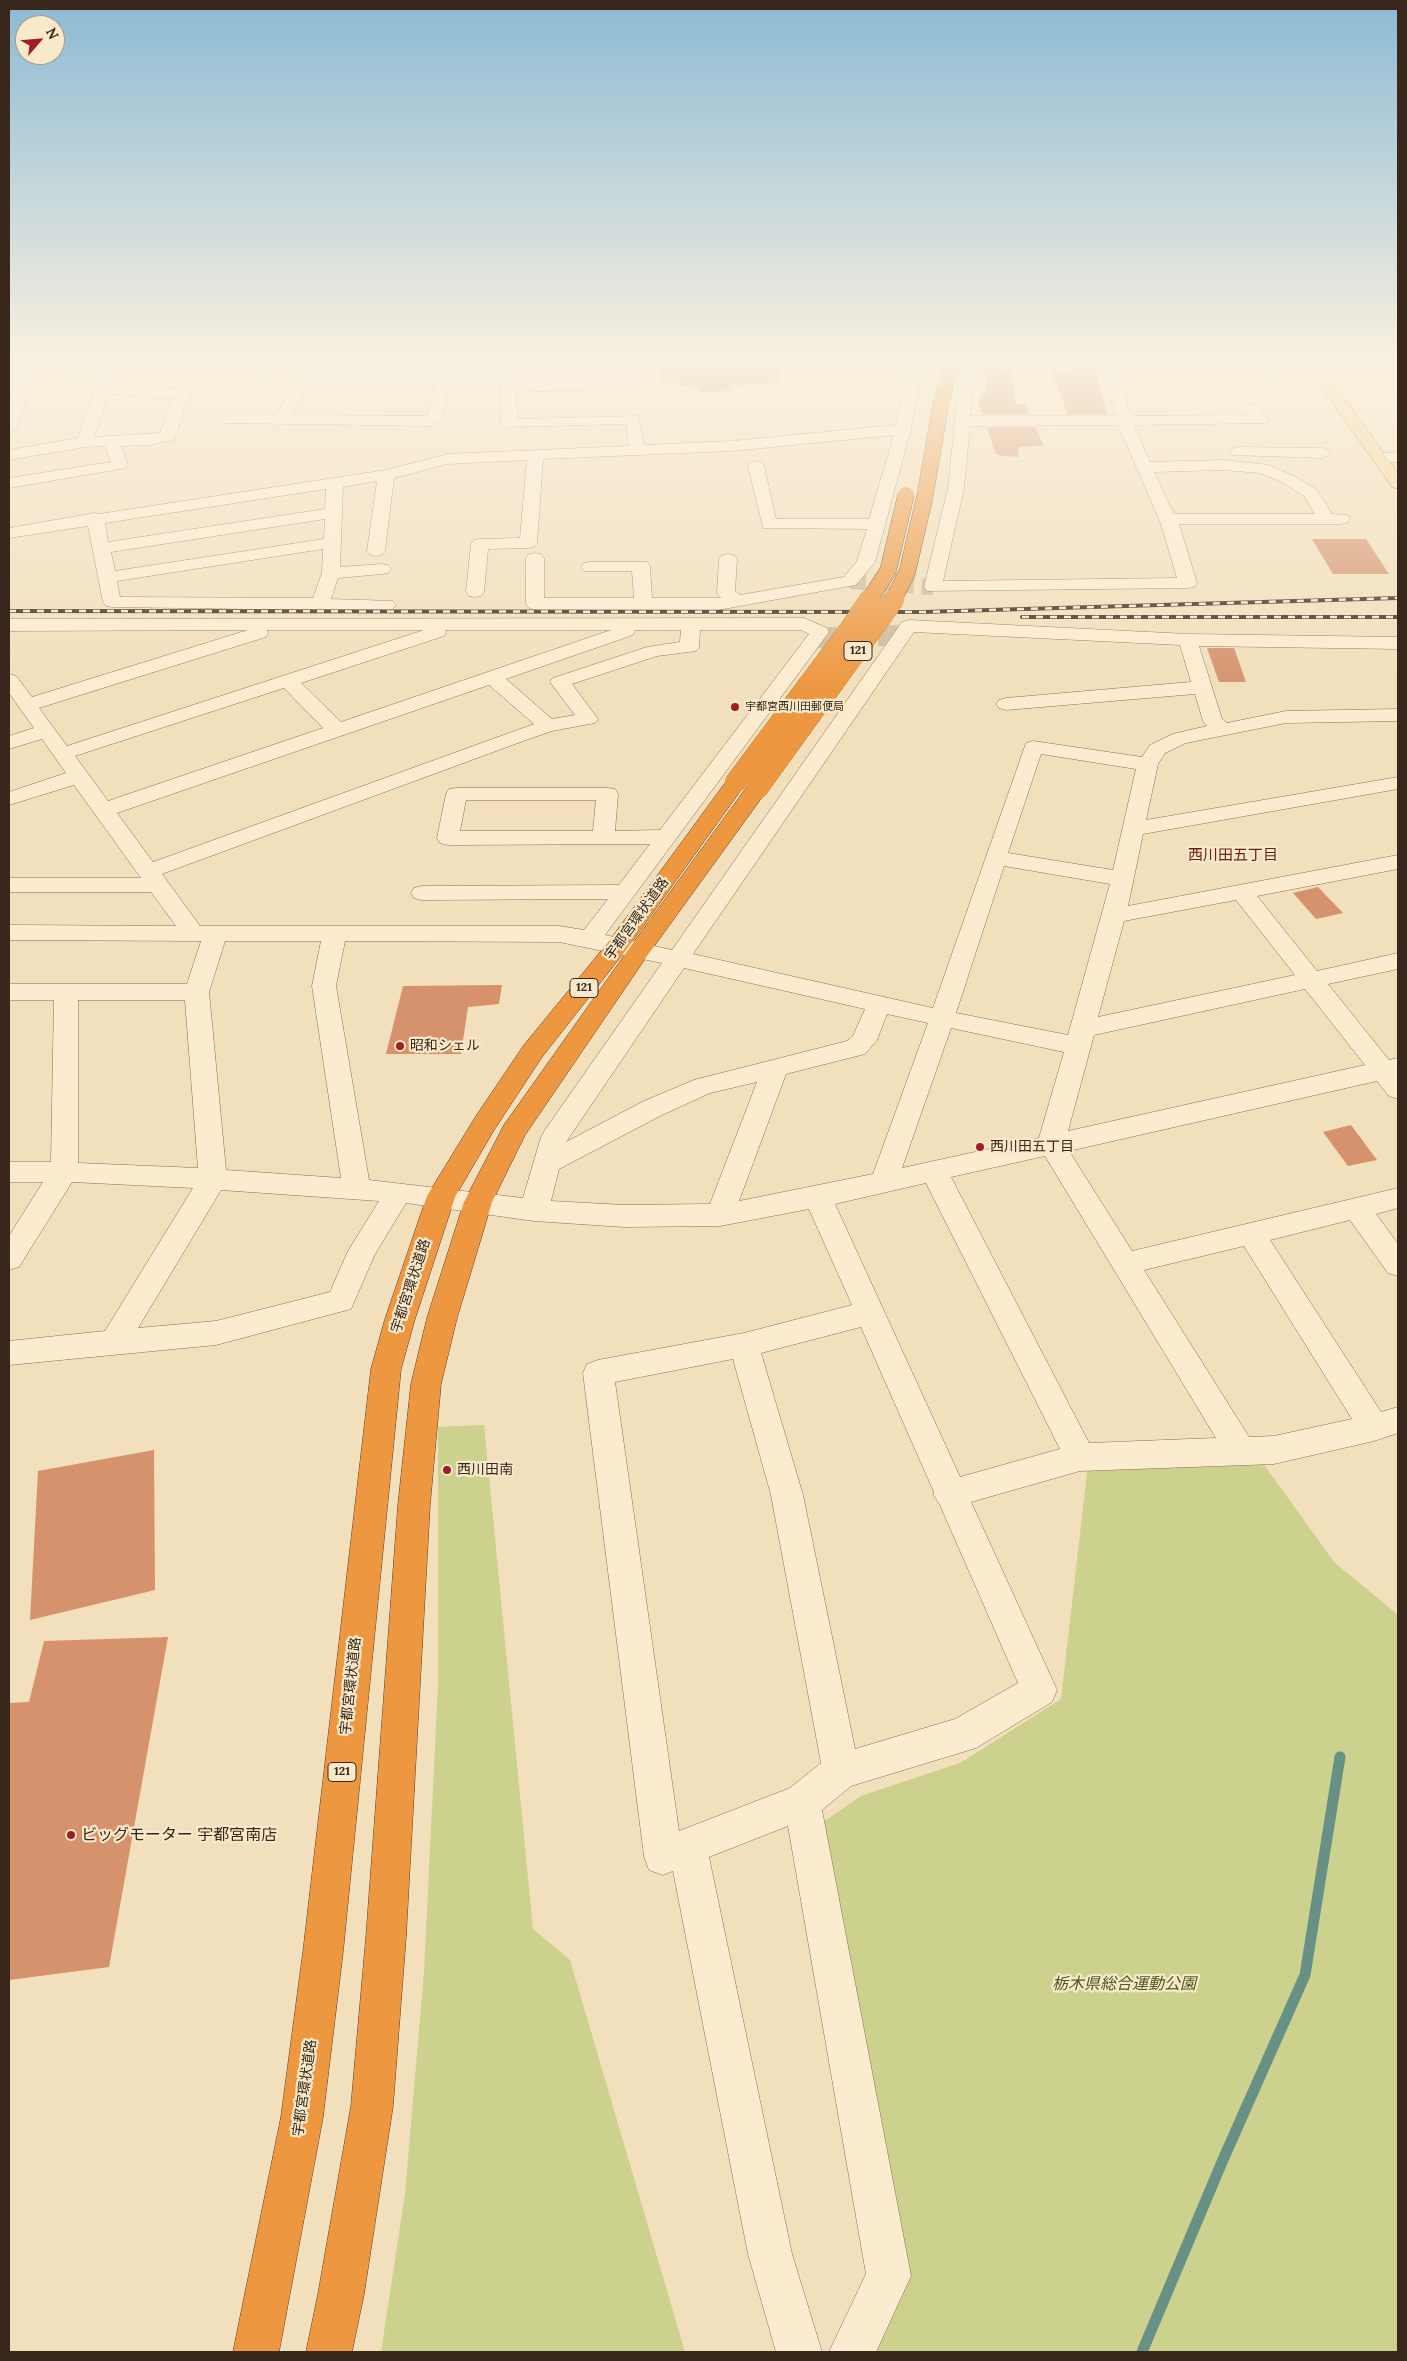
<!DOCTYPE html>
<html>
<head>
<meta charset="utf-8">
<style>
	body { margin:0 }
	#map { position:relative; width:1407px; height:2361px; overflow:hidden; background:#f2dfbb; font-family:Lora,serif }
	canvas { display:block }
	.frame { position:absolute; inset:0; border:10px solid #38271a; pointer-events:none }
	.north { position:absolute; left:15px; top:15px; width:50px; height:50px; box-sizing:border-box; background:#f9e9cb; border:1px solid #ac9b84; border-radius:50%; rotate:63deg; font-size:14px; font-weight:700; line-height:20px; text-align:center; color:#38271a }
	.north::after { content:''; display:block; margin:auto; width:18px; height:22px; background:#a01d25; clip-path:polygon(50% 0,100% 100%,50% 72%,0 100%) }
</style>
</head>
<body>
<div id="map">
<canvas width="1407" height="2361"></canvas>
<div class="frame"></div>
<div class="north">N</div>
</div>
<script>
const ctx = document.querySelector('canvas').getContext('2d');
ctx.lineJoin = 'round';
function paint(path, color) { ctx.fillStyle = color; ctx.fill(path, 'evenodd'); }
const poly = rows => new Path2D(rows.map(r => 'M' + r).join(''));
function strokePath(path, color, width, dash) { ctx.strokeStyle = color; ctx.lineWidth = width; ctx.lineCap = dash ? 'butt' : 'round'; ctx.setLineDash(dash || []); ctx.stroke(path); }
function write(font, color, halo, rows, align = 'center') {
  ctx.font = font + ' Lora,"Noto Sans JP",serif'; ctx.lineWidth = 4.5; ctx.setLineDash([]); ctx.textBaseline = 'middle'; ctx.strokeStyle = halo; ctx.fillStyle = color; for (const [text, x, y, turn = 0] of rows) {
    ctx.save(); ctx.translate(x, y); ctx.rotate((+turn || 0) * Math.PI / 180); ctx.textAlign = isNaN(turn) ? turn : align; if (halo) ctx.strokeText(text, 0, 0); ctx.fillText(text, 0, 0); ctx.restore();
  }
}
paint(poly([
	[484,1425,533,1929,570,1960,685,2352,381,2352,405,2194,424,1972,438,1685,438,1427],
	[1262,1462,1335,1563,1398,1615,1398,2352,862,2352,899,2271,823,1822,861,1796,960,1763,1061,1699,1088,1464]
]), '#cdd18e');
strokePath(poly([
	[1142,2352,1222,2162,1305,1975,1340,1757]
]), '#669184', 11);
paint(poly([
	[698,361,780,361,780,379,767,384,731,385,733,391,699,392,699,388,680,386,679,382,663,383,661,363],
	[1070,361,1094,361,1107,414,1068,414,1051,371,1073,372],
	[984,367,1011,370,1016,404,1025,404,1030,414,982,414,979,405,981,393,987,394],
	[1035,427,1044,446,1018,447,1019,457,996,455,987,428],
	[1312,539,1366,539,1389,574,1333,574],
	[1207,648,1234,648,1246,682,1219,682],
	[1318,887,1343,913,1316,919,1293,893],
	[502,985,499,1004,468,1007,461,1054,386,1054,403,986],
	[1351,1125,1377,1160,1348,1166,1323,1132],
	[154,1450,155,1590,30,1620,38,1471],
	[168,1637,109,1967,9,1980,9,1703,29,1702,44,1641]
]), '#d5926c');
strokePath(poly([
	[850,581,933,587]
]), '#cdba9b', 16, [16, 8]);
strokePath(poly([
	[816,638,903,635]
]), '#cdba9b', 21, [21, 10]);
const minor = poly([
	[262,361,277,361,259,385,249,385,247,382,262,361],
	[308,361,322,361,315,372,508,374,513,375,516,383,647,381,649,384,647,387,642,388,516,392,517,419,638,416,644,445,732,441,896,425,909,361,923,361,911,429,875,562,856,585,850,586,718,610,535,610,529,608,526,604,526,558,529,554,535,553,541,554,544,558,544,598,634,598,632,571,584,571,581,567,584,563,590,562,647,562,650,566,652,598,721,598,717,593,719,559,722,555,728,554,734,555,737,559,735,591,740,595,844,577,857,561,867,529,763,528,748,466,750,463,756,461,762,463,764,466,776,519,869,519,894,435,732,451,543,459,537,543,534,547,528,548,488,549,484,592,481,596,475,597,469,596,466,592,471,544,474,540,480,539,520,538,527,460,448,464,394,478,385,551,382,555,376,556,370,555,367,551,377,481,343,487,340,567,382,564,388,565,391,569,388,573,382,574,338,578,331,599,393,601,396,605,393,609,387,611,112,607,106,606,103,602,88,526,9,538,9,528,95,513,99,514,386,470,448,454,629,446,626,424,504,427,501,424,501,382,451,382,441,421,433,426,224,423,221,420,224,417,229,415,276,415,308,361],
	[310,380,436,382,427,416,291,415,310,380],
	[326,489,325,509,108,542,105,523,326,489],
	[325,519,324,539,115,571,111,552,325,519],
	[323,549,322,573,313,598,120,597,117,581,323,549],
	[961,361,975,361,970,416,1116,416,1100,361,1114,361,1131,416,1249,415,1243,408,1246,405,1256,405,1269,420,1266,423,1134,425,1150,462,1223,460,1269,465,1294,476,1316,489,1332,514,1347,515,1350,519,1347,523,1341,524,1179,524,1197,583,1194,587,1188,588,927,591,924,587,948,488,961,361],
	[1118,425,1161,524,1177,578,943,581,964,488,970,426,1118,425],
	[1223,470,1260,473,1282,482,1304,496,1315,514,1174,514,1154,472,1223,470],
	[1262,361,1276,361,1283,375,1281,378,1271,378,1262,361],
	[28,363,35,367,17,428,15,431,9,433,9,404,21,367,28,363],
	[65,363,118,365,120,368,112,385,187,390,190,393,175,437,173,440,150,445,121,446,128,465,126,468,9,488,9,478,111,462,105,446,85,447,9,460,9,450,78,438,95,389,103,372,60,370,58,367,65,363],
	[108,394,173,397,160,433,94,437,108,394],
	[1238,447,1322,448,1328,450,1330,453,1328,456,1322,458,1232,455,1230,452,1232,449,1238,447],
	[1398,452,1398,462,1381,463,1375,461,1373,458,1375,455,1381,453,1398,452],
	[804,618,827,628,829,632,605,935,672,950,902,622,909,620,1188,634,1398,637,1398,649,1199,646,1222,719,1227,723,1286,711,1398,709,1398,721,1286,723,1186,743,1165,753,1158,764,1146,820,1398,777,1398,789,1143,834,1128,906,1398,855,1398,869,1257,896,1317,971,1398,953,1398,969,1328,984,1389,1060,1398,1058,1398,1099,1389,1096,1377,1081,1069,1151,1132,1251,1398,1188,1398,1208,1376,1214,1398,1244,1398,1276,1388,1273,1350,1220,1270,1240,1381,1412,1398,1407,1398,1433,1374,1441,1274,1464,1080,1471,971,1502,1057,1690,1052,1702,976,1748,851,1786,822,1810,911,2276,876,2352,829,2352,866,2274,788,1826,709,1857,792,2254,822,2352,776,2352,748,2254,673,1871,663,1875,649,1870,644,1856,583,1373,587,1364,598,1360,744,1333,852,1305,809,1209,720,1226,624,1227,534,1221,406,1203,375,1254,351,1309,216,1345,9,1365,9,1341,105,1331,193,1188,72,1182,19,1267,9,1270,9,1236,43,1182,9,1182,9,1162,51,1162,54,1000,9,1000,9,984,187,984,201,941,9,940,9,925,176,926,151,892,9,892,9,878,141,878,74,785,9,805,9,792,66,773,42,739,9,749,9,736,34,728,9,693,9,674,16,676,32,697,248,630,9,631,9,619,804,618],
	[267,630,424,630,67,746,39,708,266,637,268,633,267,630],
	[445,630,611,630,341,722,301,683,444,636,446,632,445,630],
	[635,630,681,630,680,642,647,647,553,678,550,682,575,715,552,719,506,679,633,635,635,630],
	[700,630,801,630,809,634,660,830,615,831,618,794,615,789,607,788,457,788,449,789,446,794,437,838,440,843,448,845,650,844,619,885,422,886,414,888,411,893,414,898,422,900,608,899,584,930,559,926,200,926,162,874,526,740,552,731,595,723,598,719,572,684,657,656,696,651,699,647,700,630],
	[914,632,1180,645,1191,682,1006,698,999,700,996,704,999,708,1006,710,1195,694,1203,721,1207,726,1173,734,1150,745,1142,757,1033,741,1026,743,933,1008,693,954,914,632],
	[489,685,534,724,153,862,117,813,489,685],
	[284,688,323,728,108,801,75,756,284,688],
	[1041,754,1136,769,1113,870,1008,853,1041,754],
	[466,800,596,800,593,831,460,831,466,800],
	[1004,866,1110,884,1068,1035,956,1013,1004,866],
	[1236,900,1295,975,1098,1017,1124,921,1236,900],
	[225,941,321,941,312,986,341,1178,226,1170,209,992,225,941],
	[345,941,559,942,662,963,545,1130,541,1137,523,1198,369,1180,336,986,345,941],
	[684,968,865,1009,853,1036,847,1041,694,1080,644,1101,566,1142,684,968],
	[1305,989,1365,1065,1068,1131,1094,1035,1305,989],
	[78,1000,185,1000,198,1168,78,1163,78,1000],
	[887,1014,928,1023,873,1174,739,1201,786,1074,865,1054,877,1040,887,1014],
	[951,1028,1064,1052,1039,1138,902,1168,951,1028],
	[757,1082,710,1204,624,1205,551,1201,559,1169,662,1115,710,1093,757,1082],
	[1045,1156,1216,1438,1089,1443,951,1177,1045,1156],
	[926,1183,1060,1449,960,1477,835,1204,926,1183],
	[221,1190,379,1201,348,1251,330,1292,216,1321,138,1328,221,1190],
	[1244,1246,1352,1419,1274,1436,1249,1437,1144,1270,1244,1246],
	[861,1327,934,1492,933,1494,940,1505,1018,1683,955,1719,855,1749,803,1495,761,1353,861,1327],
	[733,1359,771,1495,821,1763,790,1788,679,1831,615,1382,733,1359]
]);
const major = poly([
	[1303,361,1318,361,1398,473,1398,489,1392,487,1303,361]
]);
const highway = poly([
	[946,361,960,361,949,403,933,496,931,500,925,501,919,500,917,496,933,403,946,361],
	[735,777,742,779,746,783,626,950,542,1057,494,1130,455,1197,415,1319,401,1369,343,1952,323,2117,279,2352,233,2352,281,2117,303,1952,371,1369,385,1319,427,1196,476,1116,524,1045,610,940,728,779,735,777],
	[757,783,765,784,768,789,647,956,525,1135,492,1202,457,1318,441,1384,430,1505,406,1937,393,2106,364,2294,352,2352,306,2352,318,2294,351,2106,366,1937,398,1505,411,1384,427,1318,464,1202,504,1125,631,946,749,784,757,783]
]);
strokePath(minor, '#8b6e53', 1);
strokePath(major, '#583c28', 1);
strokePath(highway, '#583c28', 1);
paint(minor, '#fceccf');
paint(major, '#fbd38d');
paint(highway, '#ed9740');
const rail = poly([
	[9,611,922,612,1398,598],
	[1022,617,1398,617]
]);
strokePath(rail, '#38271a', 4);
strokePath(rail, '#f9e9cb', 2.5, [7]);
const highwayBridgeFar1 = poly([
	[869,600,888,571,906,495],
	[893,600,907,573,925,496]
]);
const highwayBridge = poly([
	[735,783,850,629,870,599],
	[757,789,894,599]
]);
strokePath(highwayBridgeFar1, '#583c28', 17, []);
strokePath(highwayBridge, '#583c28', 21, []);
strokePath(highwayBridgeFar1, '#ed9740', 16);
strokePath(highwayBridge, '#ed9740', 21);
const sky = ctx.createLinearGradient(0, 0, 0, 692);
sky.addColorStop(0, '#8bbad4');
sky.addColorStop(0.52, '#f9f1e0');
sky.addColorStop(1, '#f9f1e000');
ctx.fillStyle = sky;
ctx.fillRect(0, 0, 1407, 692);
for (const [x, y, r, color] of [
	[735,707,5,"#a01d25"],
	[400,1046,5,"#a01d25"],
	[980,1147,5,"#a01d25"],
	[447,1470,5,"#a01d25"],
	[71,1835,5,"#a01d25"]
]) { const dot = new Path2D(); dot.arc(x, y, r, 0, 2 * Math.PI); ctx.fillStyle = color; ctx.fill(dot); strokePath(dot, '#f9e9cb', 2); }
write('11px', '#38271a', '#f9e9cb', [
	["宇都宮西川田郵便局",745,707]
], 'left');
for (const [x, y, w] of [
	[858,651,28],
	[584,988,28],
	[342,1772,28]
]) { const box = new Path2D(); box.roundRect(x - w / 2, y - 9.5, w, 19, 4); ctx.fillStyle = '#f9e9cb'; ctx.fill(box); strokePath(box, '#38271a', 1); }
write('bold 12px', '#38271a', null, [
	["121",858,651],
	["121",584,988],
	["121",342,1772]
]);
write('14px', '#38271a', '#f9e9cb', [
	["宇都宮環状道路",637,919,-54],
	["宇都宮環状道路",411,1286,-72],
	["宇都宮環状道路",351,1686,-84],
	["宇都宮環状道路",305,2088,-82]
]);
write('14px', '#38271a', '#f9e9cb', [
	["昭和シェル",410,1046],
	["西川田五丁目",990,1147],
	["西川田南",457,1470]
], 'left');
write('15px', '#692215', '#f9e9cb', [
	["西川田五丁目",1233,856]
]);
write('16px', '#38271a', '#f9e9cb', [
	["ビッグモーター 宇都宮南店",81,1835]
], 'left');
write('italic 16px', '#4c571e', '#f9e9cb', [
	["栃木県総合運動公園",1124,1984]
]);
</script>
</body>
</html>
